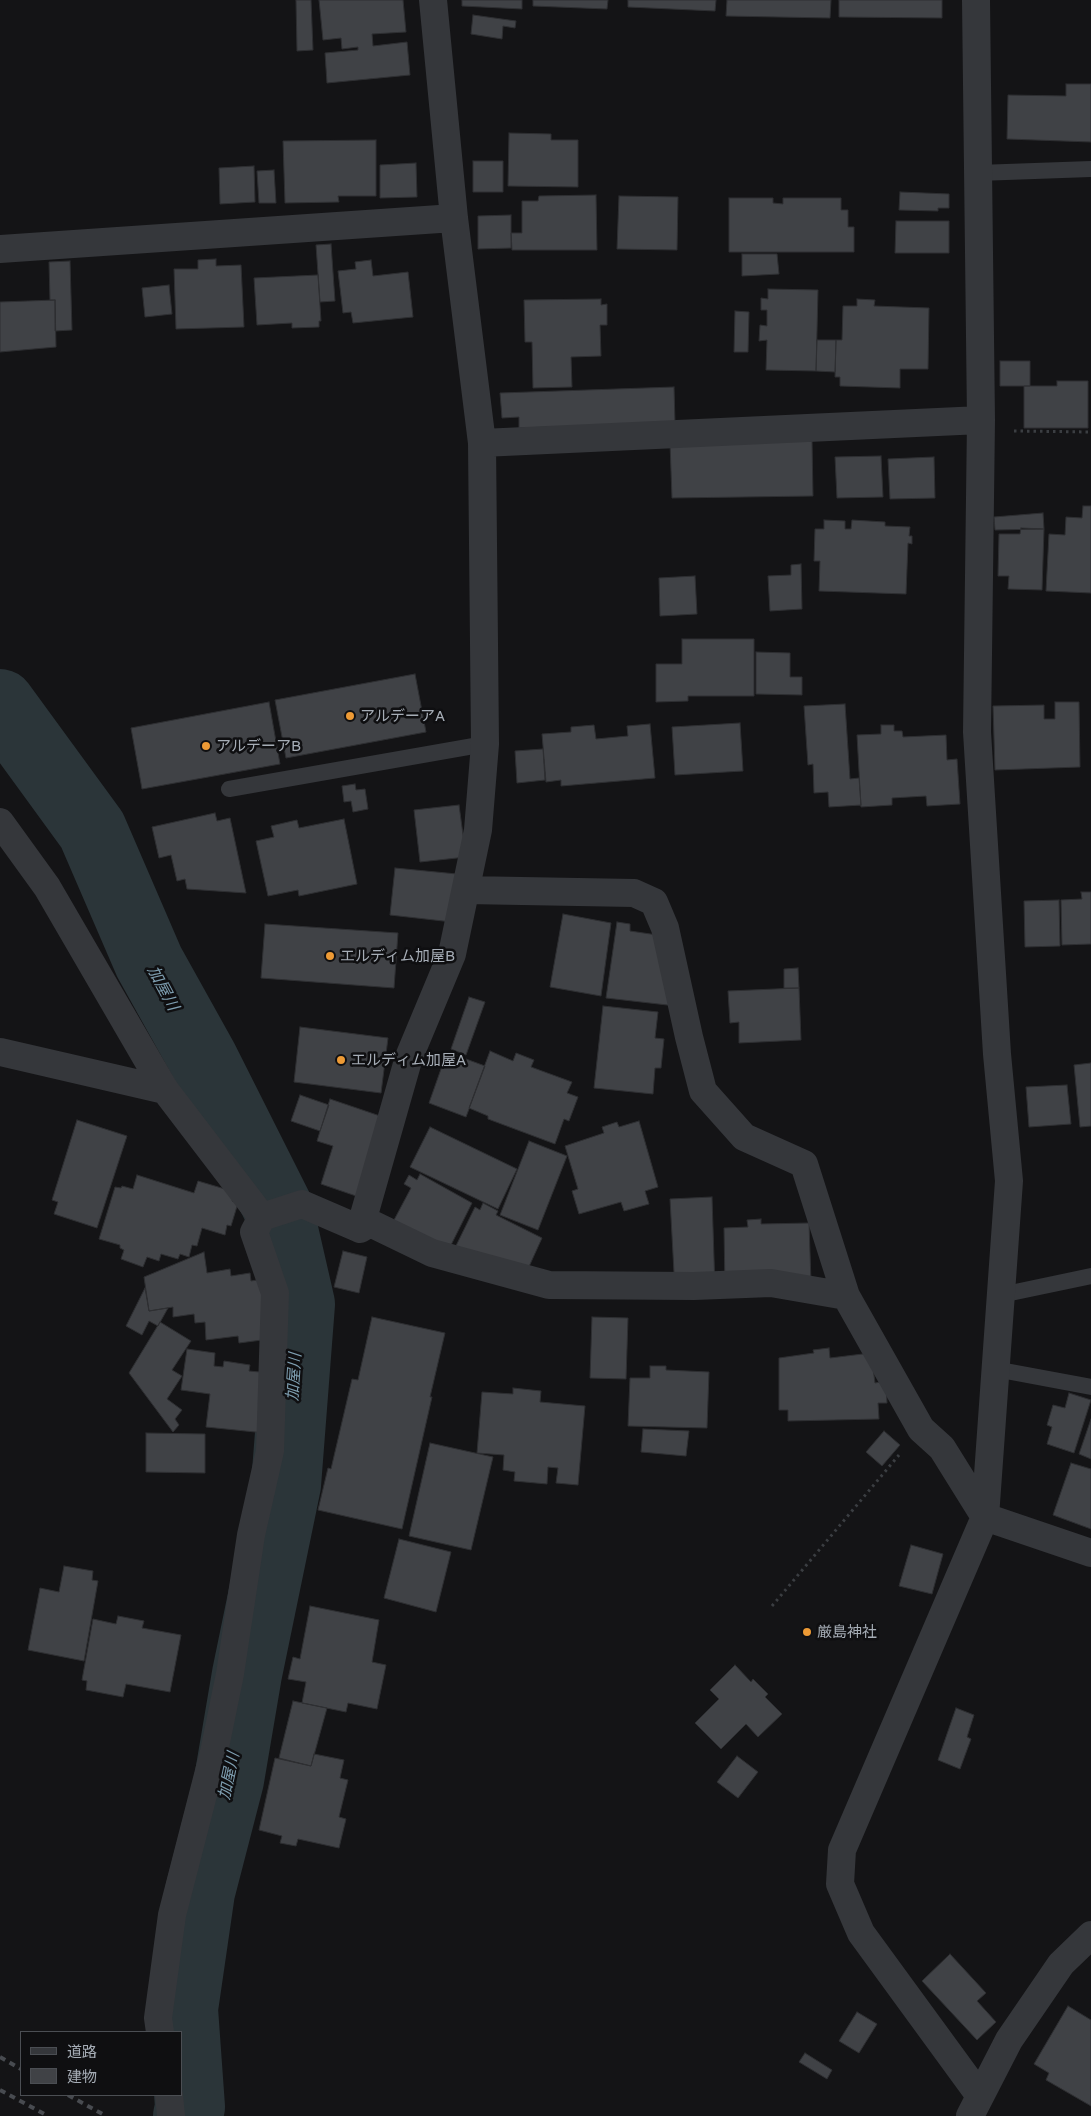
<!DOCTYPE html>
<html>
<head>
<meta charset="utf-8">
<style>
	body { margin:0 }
	#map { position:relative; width:1091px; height:2116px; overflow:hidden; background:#141416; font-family:"Golos Text","Noto Sans JP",sans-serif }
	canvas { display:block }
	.legend { position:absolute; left:20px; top:2031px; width:162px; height:65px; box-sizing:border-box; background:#0f0f11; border:1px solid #4b4e53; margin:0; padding:6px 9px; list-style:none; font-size:15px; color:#a6adb6 }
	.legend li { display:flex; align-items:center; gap:10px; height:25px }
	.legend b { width:25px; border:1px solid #4b4e53 }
</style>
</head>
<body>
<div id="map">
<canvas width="1091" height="2116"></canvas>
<ul class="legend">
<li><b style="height:6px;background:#35373b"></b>道路</li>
<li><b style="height:14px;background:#404246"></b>建物</li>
</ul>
</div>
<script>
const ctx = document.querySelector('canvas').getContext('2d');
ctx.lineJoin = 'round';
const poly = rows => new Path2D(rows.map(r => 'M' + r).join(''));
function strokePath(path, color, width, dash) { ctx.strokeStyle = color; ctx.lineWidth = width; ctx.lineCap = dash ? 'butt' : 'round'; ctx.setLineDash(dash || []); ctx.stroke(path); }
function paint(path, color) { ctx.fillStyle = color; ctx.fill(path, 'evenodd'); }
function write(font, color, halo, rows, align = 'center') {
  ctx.font = font + ' "Golos Text","Noto Sans JP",sans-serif'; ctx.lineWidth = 5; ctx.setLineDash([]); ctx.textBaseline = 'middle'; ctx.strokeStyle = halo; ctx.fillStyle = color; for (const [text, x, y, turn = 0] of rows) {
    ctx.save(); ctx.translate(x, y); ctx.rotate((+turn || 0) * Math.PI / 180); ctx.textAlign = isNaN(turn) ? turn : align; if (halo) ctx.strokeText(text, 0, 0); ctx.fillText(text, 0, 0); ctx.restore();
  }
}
strokePath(poly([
	[0,704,92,830,149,962,203,1059,278,1208,300,1304,286,1485,247,1674,229,1780,200,1892,183,2009,190,2107,188,2116]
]), '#2b3539', 70);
const building = poly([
	[296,0,311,0,313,50,297,51,296,0],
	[319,0,403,0,406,32,372,34,373,46,407,42,410,75,327,83,325,53,358,50,358,47,342,49,341,38,323,40,319,0],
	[462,0,522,0,522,9,462,6,462,0],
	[533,0,608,0,607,9,533,6,533,0],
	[628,0,716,0,715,11,628,7,628,0],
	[727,0,831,0,830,18,726,16,727,0],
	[839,0,942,0,942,18,839,17,839,0],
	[473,15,516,21,515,28,503,26,502,39,471,34,473,15],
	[1066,84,1091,84,1091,142,1007,139,1008,95,1066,96,1066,84],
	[509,133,551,134,551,140,578,140,578,187,508,186,509,133],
	[376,140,376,196,338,196,339,202,285,203,283,141,376,140],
	[473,161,503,161,503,192,473,192,473,161],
	[416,163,417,197,380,198,380,165,416,163],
	[254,166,255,202,220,204,219,168,254,166],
	[274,170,276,203,259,203,257,171,274,170],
	[900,192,949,194,949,208,938,208,938,211,899,210,900,192],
	[596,195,597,250,512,250,511,233,522,233,522,201,538,201,539,196,596,195],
	[619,196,678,197,677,250,617,249,619,196],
	[729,198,773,198,773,203,783,204,783,198,841,198,841,210,848,210,848,227,854,227,854,252,729,252,729,198],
	[511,215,511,248,478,249,478,216,511,215],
	[896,221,949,221,949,253,895,253,896,221],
	[331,244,335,301,320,302,316,245,331,244],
	[742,254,777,254,779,274,742,276,742,254],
	[216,259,216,266,241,265,244,327,176,329,174,269,198,269,198,260,216,259],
	[371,260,373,276,408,272,413,317,353,323,351,312,343,313,338,271,356,269,355,262,371,260],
	[70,261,72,330,55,331,55,300,50,300,49,262,70,261],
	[318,275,321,321,319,321,319,327,292,328,292,323,257,325,254,278,318,275],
	[169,285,172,314,145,317,142,288,169,285],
	[768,289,818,290,816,371,766,370,767,340,759,341,760,325,767,326,767,310,761,310,761,298,768,299,768,289],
	[601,299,601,305,607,304,607,325,600,325,601,356,571,357,572,387,533,388,532,342,525,342,524,300,601,299],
	[857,299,875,300,874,306,929,308,928,369,900,369,900,388,840,386,840,377,835,377,836,340,842,340,843,306,857,306,857,299],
	[55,300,56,347,0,352,0,302,55,300],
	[735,311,749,312,748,352,734,352,735,311],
	[817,340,836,340,835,372,816,371,817,340],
	[1000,361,1030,361,1030,386,1000,386,1000,361],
	[1057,381,1088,381,1088,428,1024,428,1024,386,1057,386,1057,381],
	[674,387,675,423,519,428,519,417,502,418,500,393,674,387],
	[812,441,813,496,672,498,670,443,812,441],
	[881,456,883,497,837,498,835,457,881,456],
	[934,457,935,498,890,499,888,459,934,457],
	[1083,506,1091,506,1091,593,1046,591,1049,534,1065,535,1066,517,1082,518,1083,506],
	[1043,513,1044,529,995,530,994,517,1043,513],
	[824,520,845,521,845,529,851,529,852,520,885,522,885,526,910,527,909,536,912,536,912,544,908,543,906,594,819,591,820,561,814,561,815,529,824,529,824,520],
	[1021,528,1044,529,1042,590,1008,589,1009,576,998,576,999,534,1020,534,1021,528],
	[801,564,802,609,770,611,768,576,791,575,791,565,801,564],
	[695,576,697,614,660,616,659,578,695,576],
	[682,639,754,639,754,696,688,696,688,701,656,702,656,664,682,664,682,639],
	[756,652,790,653,790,677,802,677,802,695,756,694,756,652],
	[415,674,426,732,286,758,275,700,415,674],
	[269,702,280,764,142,789,131,728,269,702],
	[1055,702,1079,702,1080,767,995,770,993,706,1044,705,1044,719,1055,719,1055,702],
	[845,704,850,779,859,778,861,805,829,807,828,792,814,793,813,764,808,765,804,706,845,704],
	[740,723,743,771,675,775,672,727,740,723],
	[650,724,655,778,561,786,561,780,546,782,542,734,571,732,571,727,594,725,596,739,628,736,627,726,650,724],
	[881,725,894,725,894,731,902,731,903,737,946,735,947,760,957,759,960,804,927,806,926,796,892,798,892,805,861,807,857,735,881,734,881,725],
	[543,749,545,780,517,783,515,751,543,749],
	[355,784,356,790,365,789,368,809,353,812,351,801,344,802,342,786,355,784],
	[459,805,466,857,420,862,414,810,459,805],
	[215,813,217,821,230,818,246,893,187,889,185,879,177,881,171,855,159,858,152,827,215,813],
	[344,819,357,884,299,896,298,890,268,896,256,841,274,837,271,826,297,820,299,828,344,819],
	[395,868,457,874,452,922,390,915,395,868],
	[1081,892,1091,892,1091,944,1062,945,1061,900,1082,899,1081,892],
	[1059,900,1060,946,1025,947,1024,901,1059,900],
	[563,914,611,923,601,996,550,987,563,914],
	[617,922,630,924,630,931,664,936,676,1006,606,998,617,922],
	[265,924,398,933,394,988,261,978,265,924],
	[798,968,799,988,784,988,784,969,798,968],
	[799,988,801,1040,739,1043,739,1022,730,1023,728,991,799,988],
	[469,997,485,1002,466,1055,451,1049,469,997],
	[603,1006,658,1012,655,1038,664,1039,661,1068,655,1068,653,1094,594,1088,603,1006],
	[300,1027,388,1038,381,1093,294,1082,300,1027],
	[490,1051,513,1061,516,1053,534,1060,531,1067,572,1082,567,1093,578,1097,569,1121,564,1119,555,1144,488,1119,488,1116,469,1108,490,1051],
	[447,1052,485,1066,466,1117,429,1103,447,1052],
	[1091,1063,1091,1126,1080,1127,1074,1065,1091,1063],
	[1067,1085,1071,1124,1029,1127,1026,1087,1067,1085],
	[300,1095,329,1105,320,1131,291,1121,300,1095],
	[330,1099,386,1118,359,1197,321,1184,333,1146,317,1141,330,1099],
	[77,1120,127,1136,97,1228,54,1214,58,1202,52,1200,77,1120],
	[639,1121,658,1187,645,1191,649,1204,624,1211,621,1202,579,1214,572,1191,578,1189,565,1146,604,1133,602,1127,617,1122,619,1127,639,1121],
	[430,1127,517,1169,498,1209,410,1167,430,1127],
	[529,1141,567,1156,538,1230,500,1215,529,1141],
	[420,1174,472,1203,445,1257,394,1220,411,1188,404,1184,409,1175,417,1180,420,1174],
	[137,1175,194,1193,198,1181,235,1192,232,1201,238,1203,231,1226,227,1225,225,1235,202,1228,197,1246,192,1245,189,1257,180,1254,178,1259,161,1254,159,1261,147,1257,143,1267,121,1259,124,1250,120,1248,120,1245,99,1239,115,1187,121,1188,122,1186,133,1189,137,1175],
	[712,1197,715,1289,675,1291,670,1199,712,1197],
	[483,1203,498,1211,496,1215,542,1238,527,1271,450,1258,475,1207,480,1210,483,1203],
	[761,1219,761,1224,809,1223,811,1282,725,1289,724,1228,748,1227,747,1220,761,1219],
	[343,1251,367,1257,359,1293,334,1287,343,1251],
	[204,1252,207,1273,230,1269,231,1276,250,1273,251,1281,257,1280,285,1337,239,1343,238,1336,206,1340,205,1322,195,1323,194,1314,173,1317,173,1307,149,1311,144,1277,204,1252],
	[145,1288,149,1311,168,1308,158,1326,149,1321,142,1335,126,1326,145,1288],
	[372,1317,445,1333,430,1397,432,1397,402,1529,318,1510,328,1468,331,1469,352,1379,358,1380,372,1317],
	[592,1317,628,1318,626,1379,590,1378,592,1317],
	[160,1322,191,1341,172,1370,182,1376,167,1399,182,1410,175,1419,179,1425,173,1432,129,1373,160,1322],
	[829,1348,830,1358,871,1353,875,1383,886,1381,887,1403,878,1403,879,1419,788,1421,788,1410,779,1410,779,1358,814,1353,813,1350,829,1348],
	[187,1349,215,1353,214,1366,223,1367,224,1361,250,1365,249,1371,281,1374,275,1434,206,1427,210,1394,181,1390,187,1349],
	[650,1366,666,1366,666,1370,709,1372,707,1428,628,1426,630,1378,650,1378,650,1366],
	[513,1388,541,1391,540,1402,585,1406,578,1485,556,1483,558,1468,548,1467,547,1484,514,1481,515,1472,503,1470,504,1455,477,1453,482,1392,513,1394,513,1388],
	[1069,1393,1091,1400,1074,1453,1047,1444,1052,1427,1047,1425,1053,1405,1065,1408,1069,1393],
	[1091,1419,1091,1459,1079,1454,1091,1419],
	[643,1429,689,1431,686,1456,641,1452,643,1429],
	[884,1431,900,1445,882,1466,866,1452,884,1431],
	[146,1433,205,1434,205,1473,146,1472,146,1433],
	[430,1443,493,1457,471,1550,409,1536,430,1443],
	[1071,1463,1091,1469,1091,1529,1053,1515,1071,1463],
	[399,1539,451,1552,436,1612,384,1598,399,1539],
	[911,1545,943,1554,932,1594,899,1586,911,1545],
	[64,1566,93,1571,92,1580,98,1581,84,1661,28,1650,40,1588,59,1592,64,1566],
	[310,1606,379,1620,372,1662,386,1665,377,1709,348,1703,346,1712,302,1703,306,1682,288,1679,293,1657,300,1659,310,1606],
	[118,1616,144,1621,142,1628,181,1635,170,1692,126,1684,123,1697,86,1690,87,1681,82,1680,93,1619,116,1624,118,1616],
	[735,1665,751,1682,753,1679,768,1694,765,1697,782,1714,758,1737,746,1724,721,1749,695,1723,719,1699,710,1690,735,1665],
	[293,1701,327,1708,311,1766,279,1758,293,1701],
	[956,1708,974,1715,967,1737,971,1739,960,1769,938,1760,956,1708],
	[314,1754,344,1760,340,1778,348,1780,339,1817,346,1819,339,1848,298,1839,296,1846,280,1843,282,1836,259,1830,275,1758,311,1766,314,1754],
	[737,1756,758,1772,738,1798,717,1782,737,1756],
	[950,1954,986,1993,977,2001,996,2022,977,2040,922,1981,950,1954],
	[1068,2006,1091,2020,1091,2106,1046,2080,1049,2073,1034,2064,1068,2006],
	[857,2012,877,2024,859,2053,839,2041,857,2012],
	[805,2053,832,2070,827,2079,799,2062,805,2053]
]);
paint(building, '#404246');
strokePath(building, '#2e2f32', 1);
strokePath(poly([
	[1014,431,1091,432],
	[772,1606,899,1455]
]), '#3b3e42', 3, [2.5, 4]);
strokePath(poly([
	[978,173,1091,169],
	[229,789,485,744],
	[1001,1295,1091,1276],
	[995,1369,1091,1387]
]), '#35373b', 16);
strokePath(poly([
	[976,0,981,420,977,732,997,1054,1009,1181,985,1517,842,1850,840,1884,861,1933,980,2096],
	[0,249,454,218],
	[482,443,981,420],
	[0,822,47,887,165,1090,262,1217],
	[466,890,634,893,654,902,665,928,689,1037,703,1091,744,1137,804,1164,846,1296],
	[0,1052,165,1090],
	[360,1229,409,1057,452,954,478,830,485,744,482,443,454,218,433,0],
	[160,2032,158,2018,172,1915,214,1752,230,1674,251,1535,270,1451,275,1293,254,1232,262,1217,302,1204,360,1229,370,1223,432,1253,549,1285,694,1286,771,1283,846,1296,921,1429,942,1448,985,1517,1091,1553],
	[169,2095,171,2116],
	[970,2116,1009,2040,1061,1964,1091,1935]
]), '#35373b', 28);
strokePath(poly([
	[0,2057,21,2069],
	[0,2090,48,2116],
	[68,2095,106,2116]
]), '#484b50', 4, [6, 5]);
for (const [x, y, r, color] of [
	[350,716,5,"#ed9a35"],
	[206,746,5,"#ed9a35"],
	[330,956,5,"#ed9a35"],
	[341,1060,5,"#ed9a35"],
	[807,1632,5,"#ed9a35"]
]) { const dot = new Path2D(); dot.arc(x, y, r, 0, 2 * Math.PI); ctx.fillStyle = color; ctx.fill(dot); strokePath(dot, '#0f0f11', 2); }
write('15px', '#a6adb6', '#0f0f11', [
	["アルデーアA",360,716],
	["アルデーアB",216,746],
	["エルディム加屋B",340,956],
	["エルディム加屋A",351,1060],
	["厳島神社",817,1632]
], 'left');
write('italic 16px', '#7e9eb0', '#0f0f11', [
	["加屋川",163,988,62],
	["加屋川",294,1377,-86],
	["加屋川",229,1776,-78]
]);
</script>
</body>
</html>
